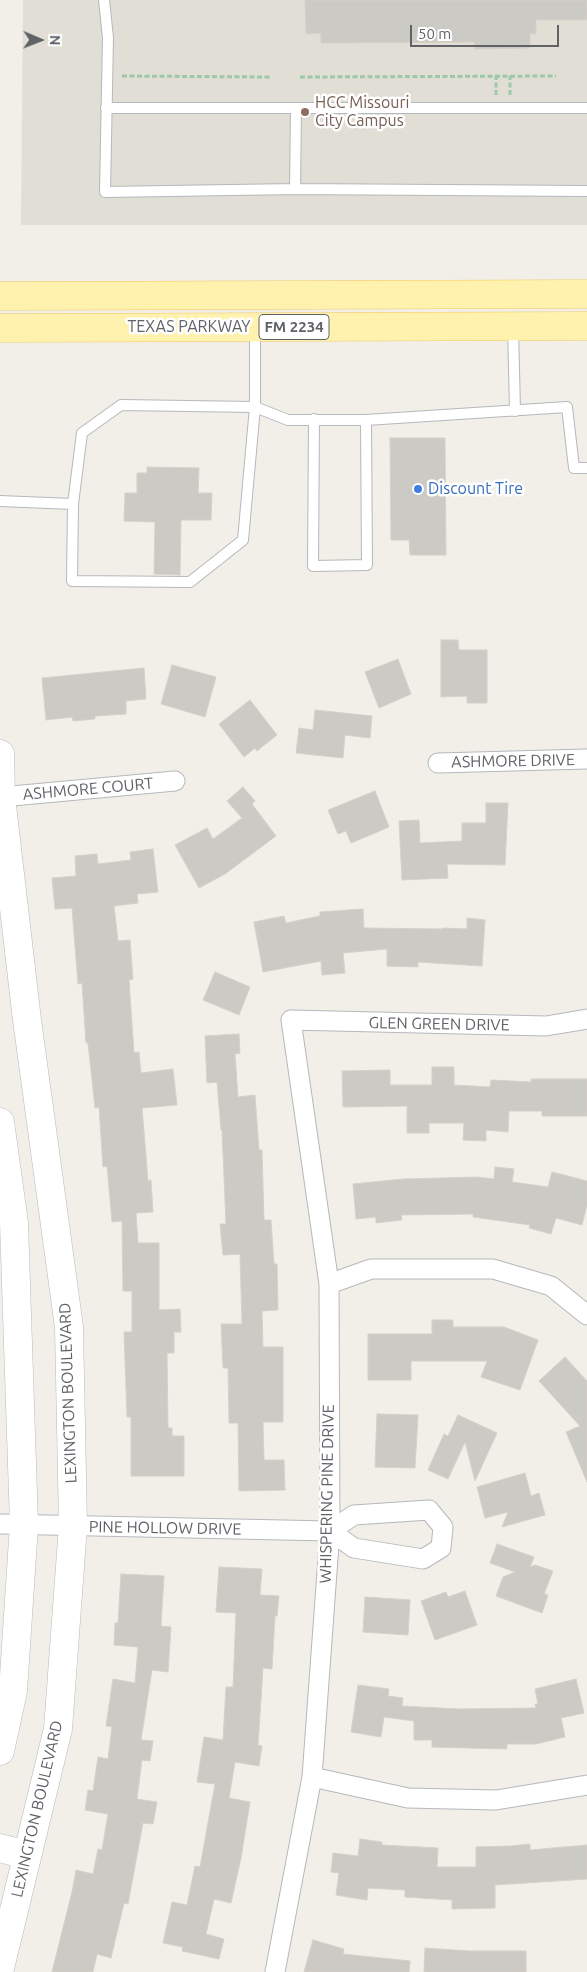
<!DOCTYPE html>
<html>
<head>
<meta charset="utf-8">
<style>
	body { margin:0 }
	#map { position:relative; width:587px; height:1972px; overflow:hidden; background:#f1efe8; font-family:Ubuntu,sans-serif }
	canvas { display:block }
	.north { position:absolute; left:15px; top:15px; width:50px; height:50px; -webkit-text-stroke:4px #fff; paint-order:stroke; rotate:91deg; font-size:14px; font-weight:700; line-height:20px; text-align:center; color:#5f6368 }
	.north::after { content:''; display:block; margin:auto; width:18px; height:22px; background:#5f6368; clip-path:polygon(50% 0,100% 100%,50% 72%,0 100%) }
	.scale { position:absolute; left:410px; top:25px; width:149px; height:22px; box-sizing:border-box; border:2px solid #5f6368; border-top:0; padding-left:6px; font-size:15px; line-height:18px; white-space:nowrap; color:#5f6368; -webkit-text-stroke:4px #fff; paint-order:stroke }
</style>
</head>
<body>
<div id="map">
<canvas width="587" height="1972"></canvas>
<div class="north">N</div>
<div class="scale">50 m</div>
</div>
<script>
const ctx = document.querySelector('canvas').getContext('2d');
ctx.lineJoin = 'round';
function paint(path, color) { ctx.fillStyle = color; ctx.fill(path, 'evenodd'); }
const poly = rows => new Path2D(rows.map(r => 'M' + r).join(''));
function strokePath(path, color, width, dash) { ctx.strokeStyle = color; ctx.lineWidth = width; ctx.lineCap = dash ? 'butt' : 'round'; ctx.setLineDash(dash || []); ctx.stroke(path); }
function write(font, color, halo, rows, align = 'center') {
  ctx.font = font + ' Ubuntu,sans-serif'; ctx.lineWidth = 5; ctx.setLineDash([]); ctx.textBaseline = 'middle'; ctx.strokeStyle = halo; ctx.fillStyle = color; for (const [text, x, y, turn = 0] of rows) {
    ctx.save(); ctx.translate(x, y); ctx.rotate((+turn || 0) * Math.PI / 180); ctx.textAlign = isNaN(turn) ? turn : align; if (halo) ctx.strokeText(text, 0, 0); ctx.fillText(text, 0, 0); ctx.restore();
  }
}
paint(poly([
	[23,0,587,0,587,225,21,225]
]), '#e1ded6');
const building = poly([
	[305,0,587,0,587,20,536,20,536,34,530,33,530,48,475,49,474,42,321,43,321,33,306,34,305,0],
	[390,438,445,438,446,555,410,555,409,540,391,540,390,438],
	[147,467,199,468,198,493,212,493,211,520,181,520,180,575,154,574,155,522,124,521,125,493,137,493,137,473,147,473,147,467],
	[441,640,458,640,459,650,487,650,487,703,467,703,467,696,441,697,441,640],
	[398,659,411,694,379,708,365,672,398,659],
	[172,665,216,677,205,717,161,704,172,665],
	[144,668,146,699,126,701,126,714,95,716,95,719,73,721,72,717,46,720,42,678,144,668],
	[250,700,277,735,257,751,255,748,244,757,219,724,250,700],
	[315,710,372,716,370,738,345,735,343,758,296,753,299,728,313,730,315,710],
	[243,787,255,801,252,804,276,836,225,874,199,888,175,845,207,828,213,839,242,818,227,801,243,787],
	[375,791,389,827,351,843,346,831,338,834,328,810,375,791],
	[486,803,508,803,505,865,447,864,448,878,402,880,399,821,419,820,420,843,462,841,462,823,486,823,486,803],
	[153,849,158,892,137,894,138,903,114,906,118,941,130,940,133,979,129,980,134,1053,139,1052,141,1073,173,1069,177,1105,142,1108,148,1181,151,1180,153,1212,136,1213,138,1243,159,1243,159,1310,180,1309,181,1332,174,1332,174,1353,167,1353,168,1428,172,1428,172,1436,184,1436,184,1476,131,1476,131,1417,127,1417,124,1332,132,1332,132,1291,123,1291,122,1221,112,1222,107,1166,103,1167,99,1107,95,1108,88,1043,86,1043,82,983,78,984,72,908,55,909,52,878,76,876,75,856,97,854,98,864,131,860,130,852,153,849],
	[363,909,364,928,443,929,443,928,467,929,467,918,485,920,482,966,418,962,418,967,387,966,387,949,343,953,345,973,322,975,321,961,263,972,254,922,284,916,286,923,320,916,320,912,363,909],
	[215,972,250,987,239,1015,203,1000,215,972],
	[239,1034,240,1053,235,1054,238,1097,255,1095,259,1150,262,1150,264,1220,271,1220,274,1264,277,1264,278,1310,262,1311,263,1347,283,1347,283,1422,263,1422,264,1460,284,1460,285,1490,239,1491,238,1423,229,1423,228,1368,223,1368,221,1324,242,1324,240,1254,223,1255,220,1224,226,1224,222,1130,221,1130,217,1082,207,1083,205,1036,239,1034],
	[432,1067,454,1067,454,1085,490,1087,491,1080,531,1082,531,1079,587,1079,587,1116,542,1116,542,1111,509,1111,508,1132,486,1130,486,1141,463,1140,464,1123,429,1123,429,1133,407,1133,407,1106,343,1107,342,1071,390,1070,390,1085,432,1085,432,1067],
	[495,1167,514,1169,512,1182,548,1187,552,1172,587,1181,587,1205,582,1225,556,1218,551,1234,529,1228,530,1225,473,1217,473,1214,401,1215,402,1220,376,1223,376,1217,356,1219,353,1184,403,1179,478,1177,494,1179,495,1167],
	[432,1320,453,1320,453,1327,504,1327,538,1340,520,1390,481,1377,487,1361,411,1361,411,1380,368,1380,368,1334,432,1334,432,1320],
	[565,1357,587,1381,587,1482,566,1432,580,1426,539,1381,565,1357],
	[377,1414,418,1415,415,1468,375,1467,377,1414],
	[458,1415,497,1433,475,1481,465,1442,448,1479,428,1470,444,1434,448,1436,458,1415],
	[525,1473,531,1496,539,1493,545,1515,502,1527,508,1512,485,1518,477,1487,525,1473],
	[497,1544,534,1557,530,1567,535,1565,553,1571,544,1594,548,1595,542,1613,496,1596,503,1577,515,1572,490,1563,497,1544],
	[219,1567,262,1569,260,1595,279,1596,277,1616,275,1616,272,1669,263,1668,258,1745,262,1746,259,1766,235,1762,229,1798,250,1802,241,1858,231,1903,214,1899,206,1934,224,1939,219,1959,182,1951,183,1947,163,1943,172,1902,187,1905,195,1866,200,1867,215,1784,197,1782,204,1737,223,1740,226,1687,233,1687,236,1613,216,1612,219,1567],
	[121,1574,164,1576,161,1626,171,1627,168,1672,152,1670,141,1740,153,1741,150,1761,142,1760,137,1799,157,1802,153,1824,143,1823,128,1904,124,1903,111,1958,97,1954,93,1972,52,1972,72,1892,76,1870,93,1874,98,1849,102,1850,108,1814,85,1810,88,1790,93,1791,98,1757,108,1759,112,1727,106,1726,113,1679,135,1683,138,1647,114,1645,115,1623,118,1623,121,1574],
	[465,1591,477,1625,435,1640,421,1601,446,1592,448,1597,465,1591],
	[365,1597,410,1600,408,1635,363,1632,365,1597],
	[576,1679,584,1713,561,1718,565,1737,536,1744,507,1744,507,1749,432,1747,432,1740,414,1740,414,1721,384,1717,381,1737,351,1732,358,1685,389,1689,388,1696,403,1698,402,1706,458,1709,536,1708,535,1704,538,1704,535,1689,576,1679],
	[360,1839,382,1842,382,1845,438,1848,437,1867,476,1867,476,1847,511,1846,530,1844,530,1850,587,1845,587,1879,495,1885,495,1908,452,1909,452,1900,405,1897,405,1890,368,1888,367,1900,336,1895,339,1873,331,1872,333,1853,358,1856,360,1839],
	[313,1940,344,1949,343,1954,410,1961,409,1972,304,1972,313,1940],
	[425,1948,469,1951,526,1951,526,1972,424,1972,425,1948]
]);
paint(building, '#cccac5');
strokePath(building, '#d6d1c6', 1);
const lane = poly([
	[104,0,108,38,105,192,295,189,587,191],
	[106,108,587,108],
	[295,189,296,109],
	[513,327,515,411],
	[314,419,313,566,367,565,366,420],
	[0,501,73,504,82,433,121,405,255,407,255,328],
	[73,504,72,581,190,582,243,540,255,407,288,420,366,420,567,407,574,468,587,468]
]);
const street = poly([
	[438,763,587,759],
	[1,797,175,781],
	[329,1284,371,1269,493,1269,551,1286,587,1315],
	[429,1510,443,1527,441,1548,423,1559,354,1548,330,1531,354,1515,429,1510],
	[0,1524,330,1531],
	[312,1777,408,1798,496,1800,587,1785],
	[275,1972,312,1777,330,1531,329,1284,291,1020,546,1026,587,1019]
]);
const secondary = poly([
	[0,754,1,797,27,1020,69,1327,73,1526,58,1729,0,1968],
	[0,1122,14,1223,24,1525,13,1691,0,1751],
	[0,1848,27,1855]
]);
const primary = poly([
	[0,296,587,294],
	[0,328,587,326]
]);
strokePath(lane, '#b5b8bc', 12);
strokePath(street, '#b5b8bc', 21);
strokePath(secondary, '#b6babf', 29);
strokePath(primary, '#f2c960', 29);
strokePath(poly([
	[122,76,271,77],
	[300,77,556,76],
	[496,95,496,76],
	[510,95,510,76]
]), '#9cc7a9', 3, [5, 2.5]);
strokePath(lane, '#fff', 10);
strokePath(street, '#fff', 19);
strokePath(secondary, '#fff', 28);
strokePath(primary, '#fff2af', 28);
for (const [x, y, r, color] of [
	[305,112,5,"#8d6e63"],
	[418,489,5,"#3f7fe0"]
]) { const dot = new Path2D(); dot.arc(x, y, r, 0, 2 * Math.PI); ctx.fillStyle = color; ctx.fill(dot); strokePath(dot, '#fff', 2); }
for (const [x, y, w] of [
	[294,327,70]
]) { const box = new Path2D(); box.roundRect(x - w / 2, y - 12.5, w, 25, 4); ctx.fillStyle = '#fff'; ctx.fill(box); strokePath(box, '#5f6368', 1); }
write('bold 15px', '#5f6368', null, [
	["FM 2234",294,327]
]);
write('16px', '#785e54', '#fff', [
	["HCC Missouri",315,103],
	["City Campus",315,121]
], 'left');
write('16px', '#5f6368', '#fff', [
	["TEXAS PARKWAY",189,327],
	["ASHMORE DRIVE",513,761,-1],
	["ASHMORE COURT",88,789,-5],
	["GLEN GREEN DRIVE",439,1024,1],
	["LEXINGTON BOULEVARD",68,1393,-92],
	["WHISPERING PINE DRIVE",327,1494,-89],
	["PINE HOLLOW DRIVE",165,1528,1],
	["LEXINGTON BOULEVARD",37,1809,-77]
]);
write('16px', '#366cbe', '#fff', [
	["Discount Tire",428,489]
], 'left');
</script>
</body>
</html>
